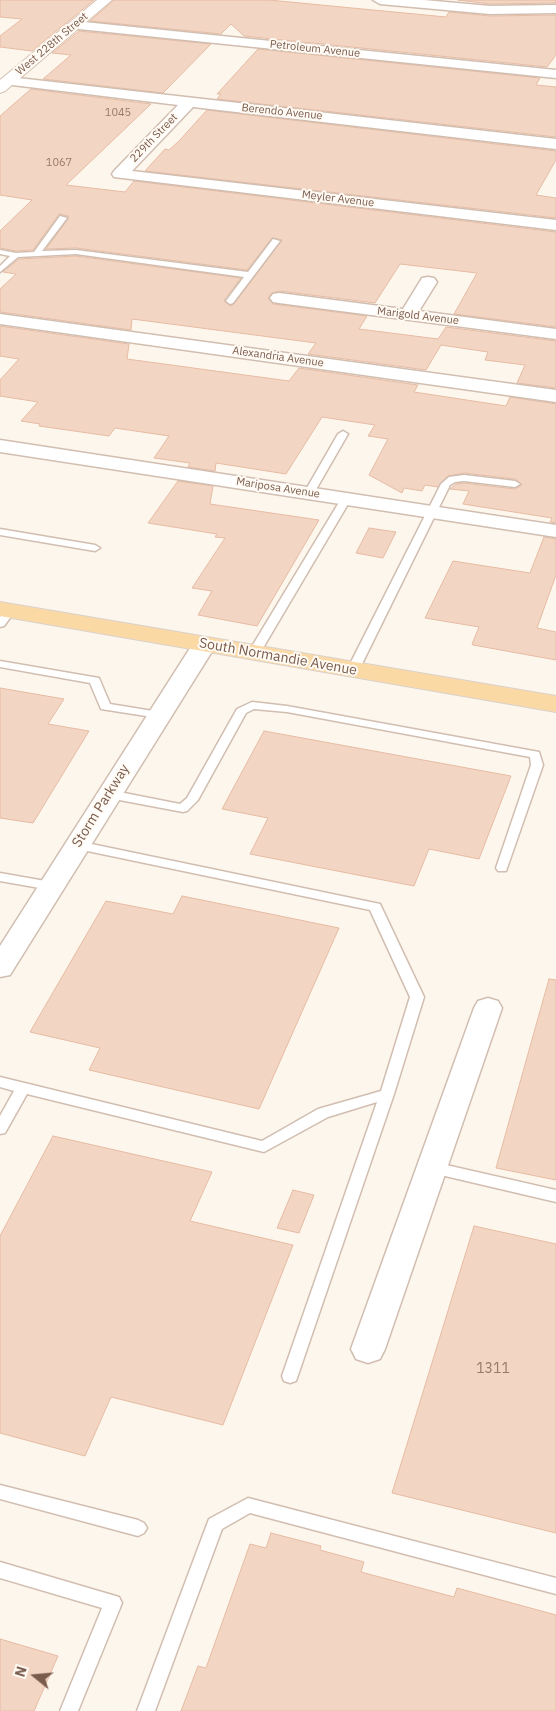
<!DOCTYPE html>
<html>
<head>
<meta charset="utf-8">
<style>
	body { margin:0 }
	#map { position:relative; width:556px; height:1711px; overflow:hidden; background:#fdf6ec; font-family:"IBM Plex Sans",sans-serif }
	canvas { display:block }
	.north { position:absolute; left:10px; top:1651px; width:50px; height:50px; -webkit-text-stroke:4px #fffaf3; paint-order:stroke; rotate:287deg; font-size:14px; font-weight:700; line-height:20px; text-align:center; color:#7a5c4d }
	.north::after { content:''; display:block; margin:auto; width:18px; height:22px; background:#7a5c4d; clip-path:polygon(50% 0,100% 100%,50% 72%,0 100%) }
</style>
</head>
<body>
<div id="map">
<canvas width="556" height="1711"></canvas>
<div class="north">N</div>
</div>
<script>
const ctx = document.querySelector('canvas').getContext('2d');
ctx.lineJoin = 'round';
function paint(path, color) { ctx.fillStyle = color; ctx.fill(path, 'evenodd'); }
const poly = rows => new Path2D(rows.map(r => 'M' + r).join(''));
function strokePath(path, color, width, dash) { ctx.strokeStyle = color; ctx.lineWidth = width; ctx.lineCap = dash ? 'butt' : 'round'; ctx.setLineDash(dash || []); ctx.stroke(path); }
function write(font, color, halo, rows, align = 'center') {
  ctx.font = font + ' "IBM Plex Sans",sans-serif'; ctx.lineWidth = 4; ctx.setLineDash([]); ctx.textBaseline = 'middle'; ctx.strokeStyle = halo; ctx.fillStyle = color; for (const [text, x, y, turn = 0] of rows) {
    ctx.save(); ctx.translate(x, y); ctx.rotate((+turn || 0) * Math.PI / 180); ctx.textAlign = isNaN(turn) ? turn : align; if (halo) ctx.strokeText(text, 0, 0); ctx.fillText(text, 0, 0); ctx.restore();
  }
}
const building = poly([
	[0,0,94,0,32,51,0,47,0,36,22,19,0,17,0,0],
	[114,0,269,0,446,17,449,12,490,16,556,15,556,55,547,67,244,36,231,24,221,34,90,21,114,0],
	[458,0,556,0,556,3,490,4,458,0],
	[79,31,211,44,163,93,43,79,71,55,52,53,79,31],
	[258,49,540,78,536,85,556,87,556,137,217,99,221,94,217,94,258,49],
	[31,89,151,104,66,185,125,192,134,181,556,232,556,327,454,314,477,273,400,264,375,303,279,291,272,293,268,298,273,304,367,316,359,329,438,339,446,327,556,341,556,388,517,383,525,365,485,360,488,352,441,345,426,370,308,354,316,343,132,319,131,330,0,312,0,289,16,274,3,272,19,259,76,256,241,278,224,300,225,302,231,306,234,304,282,240,272,238,247,270,76,248,46,249,68,219,68,216,59,214,33,250,16,251,0,248,0,231,32,200,0,195,0,116,31,89],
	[207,110,556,151,556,160,536,195,556,198,556,218,145,171,165,149,169,150,179,141,207,110],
	[0,326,129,344,127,359,289,381,299,368,418,385,414,392,506,406,510,397,556,404,556,523,550,522,552,518,463,504,469,491,450,489,456,484,464,483,515,489,522,485,515,479,464,473,448,476,438,487,425,485,422,491,404,488,402,493,369,475,388,439,368,436,375,425,322,417,286,474,216,463,215,471,188,467,190,463,154,458,169,436,115,428,109,436,39,426,40,424,21,421,38,402,0,396,0,380,19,359,0,356,0,326],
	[178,481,213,486,210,504,319,520,257,626,198,615,212,591,192,588,225,538,215,537,217,534,148,523,178,481],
	[369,528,396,532,383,558,356,553,369,528],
	[544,537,556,539,556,575,537,628,556,632,556,660,473,645,472,644,479,627,425,618,453,561,530,573,544,537],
	[0,688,64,699,48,724,89,731,33,823,0,818,0,688],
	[264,731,511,776,479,859,429,849,414,886,250,854,268,818,222,809,264,731],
	[182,896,339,928,259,1109,89,1070,100,1048,30,1032,106,901,173,914,182,896],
	[549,979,556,980,556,1180,496,1168,549,979],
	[53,1136,212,1172,190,1221,293,1245,223,1425,111,1397,85,1456,0,1433,0,1236,53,1136],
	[293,1190,314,1195,299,1233,277,1228,293,1190],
	[474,1226,556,1244,556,1533,392,1493,474,1226],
	[271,1533,321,1546,320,1550,364,1562,361,1572,454,1597,457,1588,556,1615,556,1711,181,1711,198,1666,206,1668,250,1544,266,1548,271,1533],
	[0,1639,58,1656,34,1711,0,1711,0,1639]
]);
paint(building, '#f3d5c3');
strokePath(building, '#e6bba3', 1);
const lane = poly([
	[60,216,67,218,42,251,76,250,248,272,273,239,280,241,233,303,230,304,226,301,244,277,76,254,18,257,0,272,0,266,10,256,0,254,0,250,16,253,34,252,60,216],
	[343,431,348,434,314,493,312,495,306,495,304,493,338,434,343,431],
	[464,475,515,481,520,484,515,487,464,481,455,482,450,485,359,670,353,673,349,672,347,670,441,484,449,477,464,475],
	[346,496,351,499,260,653,254,656,250,655,248,653,341,499,346,496],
	[0,529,95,545,100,548,95,551,0,535,0,529],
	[10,608,15,611,4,626,0,627,0,617,6,609,10,608],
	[0,661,99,678,110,704,159,712,165,715,159,718,101,709,90,683,0,667,0,661],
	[252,702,287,706,539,752,543,765,506,871,498,871,496,868,531,765,530,757,287,712,254,709,246,713,198,800,187,811,183,812,109,798,103,794,109,790,180,804,187,798,237,709,252,702],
	[77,841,380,904,424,997,394,1094,296,1381,290,1383,284,1381,282,1376,377,1102,328,1117,264,1152,27,1094,5,1133,0,1134,0,1116,14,1091,0,1087,0,1077,262,1141,318,1109,381,1091,410,997,370,910,73,848,71,845,73,842,77,841],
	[0,873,51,882,57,886,51,890,0,881,0,873],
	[433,1162,556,1190,556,1202,428,1172,426,1168,428,1164,433,1162],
	[0,1485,138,1520,144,1523,147,1528,144,1533,138,1536,0,1499,0,1485],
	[248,1498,556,1578,556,1594,250,1513,222,1529,155,1711,137,1711,209,1519,248,1498],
	[0,1562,119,1597,122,1603,78,1711,60,1711,102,1608,0,1578,0,1562]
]);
const street = poly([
	[373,0,424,0,490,6,556,5,556,13,490,14,380,4,373,0],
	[74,21,556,70,556,78,69,28,67,25,74,21],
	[9,77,556,139,556,149,193,107,132,171,556,220,556,230,114,177,112,174,114,171,178,105,4,84,2,81,4,78,9,77],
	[428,277,434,278,437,282,419,311,556,329,556,339,279,303,273,302,270,298,273,294,279,293,403,309,422,278,428,277],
	[0,314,556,390,556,402,0,324,0,314],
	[0,440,556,525,556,537,0,452,0,440],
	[204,638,212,640,216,645,10,975,0,977,0,946,192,645,196,640,204,638],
	[488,998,498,1001,502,1008,385,1349,380,1359,368,1363,356,1359,351,1349,474,1008,478,1001,488,998]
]);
const secondary = poly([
	[97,0,112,0,5,91,0,93,0,80,97,0]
]);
const primary = poly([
	[0,602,556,696,556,712,0,616,0,602]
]);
strokePath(lane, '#d1beb0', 3);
strokePath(street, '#d1beb0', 3);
strokePath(secondary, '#d6c0b0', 2);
strokePath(primary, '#dad1cd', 2);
paint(lane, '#fff');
paint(street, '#fff');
paint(secondary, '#fff');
paint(primary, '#fbd9a5');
write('11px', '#7a5c4d', '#fffaf3', [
	["West 228th Street",52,44,-40],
	["Petroleum Avenue",315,49,6],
	["Berendo Avenue",282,112,6],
	["229th Street",154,138,-46],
	["Meyler Avenue",338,199,7],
	["Marigold Avenue",418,316,7],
	["Alexandria Avenue",278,357,8],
	["Mariposa Avenue",278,488,9]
]);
write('11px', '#987a6a', null, [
	["1045",118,113],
	["1067",59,163]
]);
write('14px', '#7a5c4d', '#fffaf3', [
	["South Normandie Avenue",278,657,10],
	["Storm Parkway",101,806,-58]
]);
write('14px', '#987a6a', null, [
	["1311",493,1369]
]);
</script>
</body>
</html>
